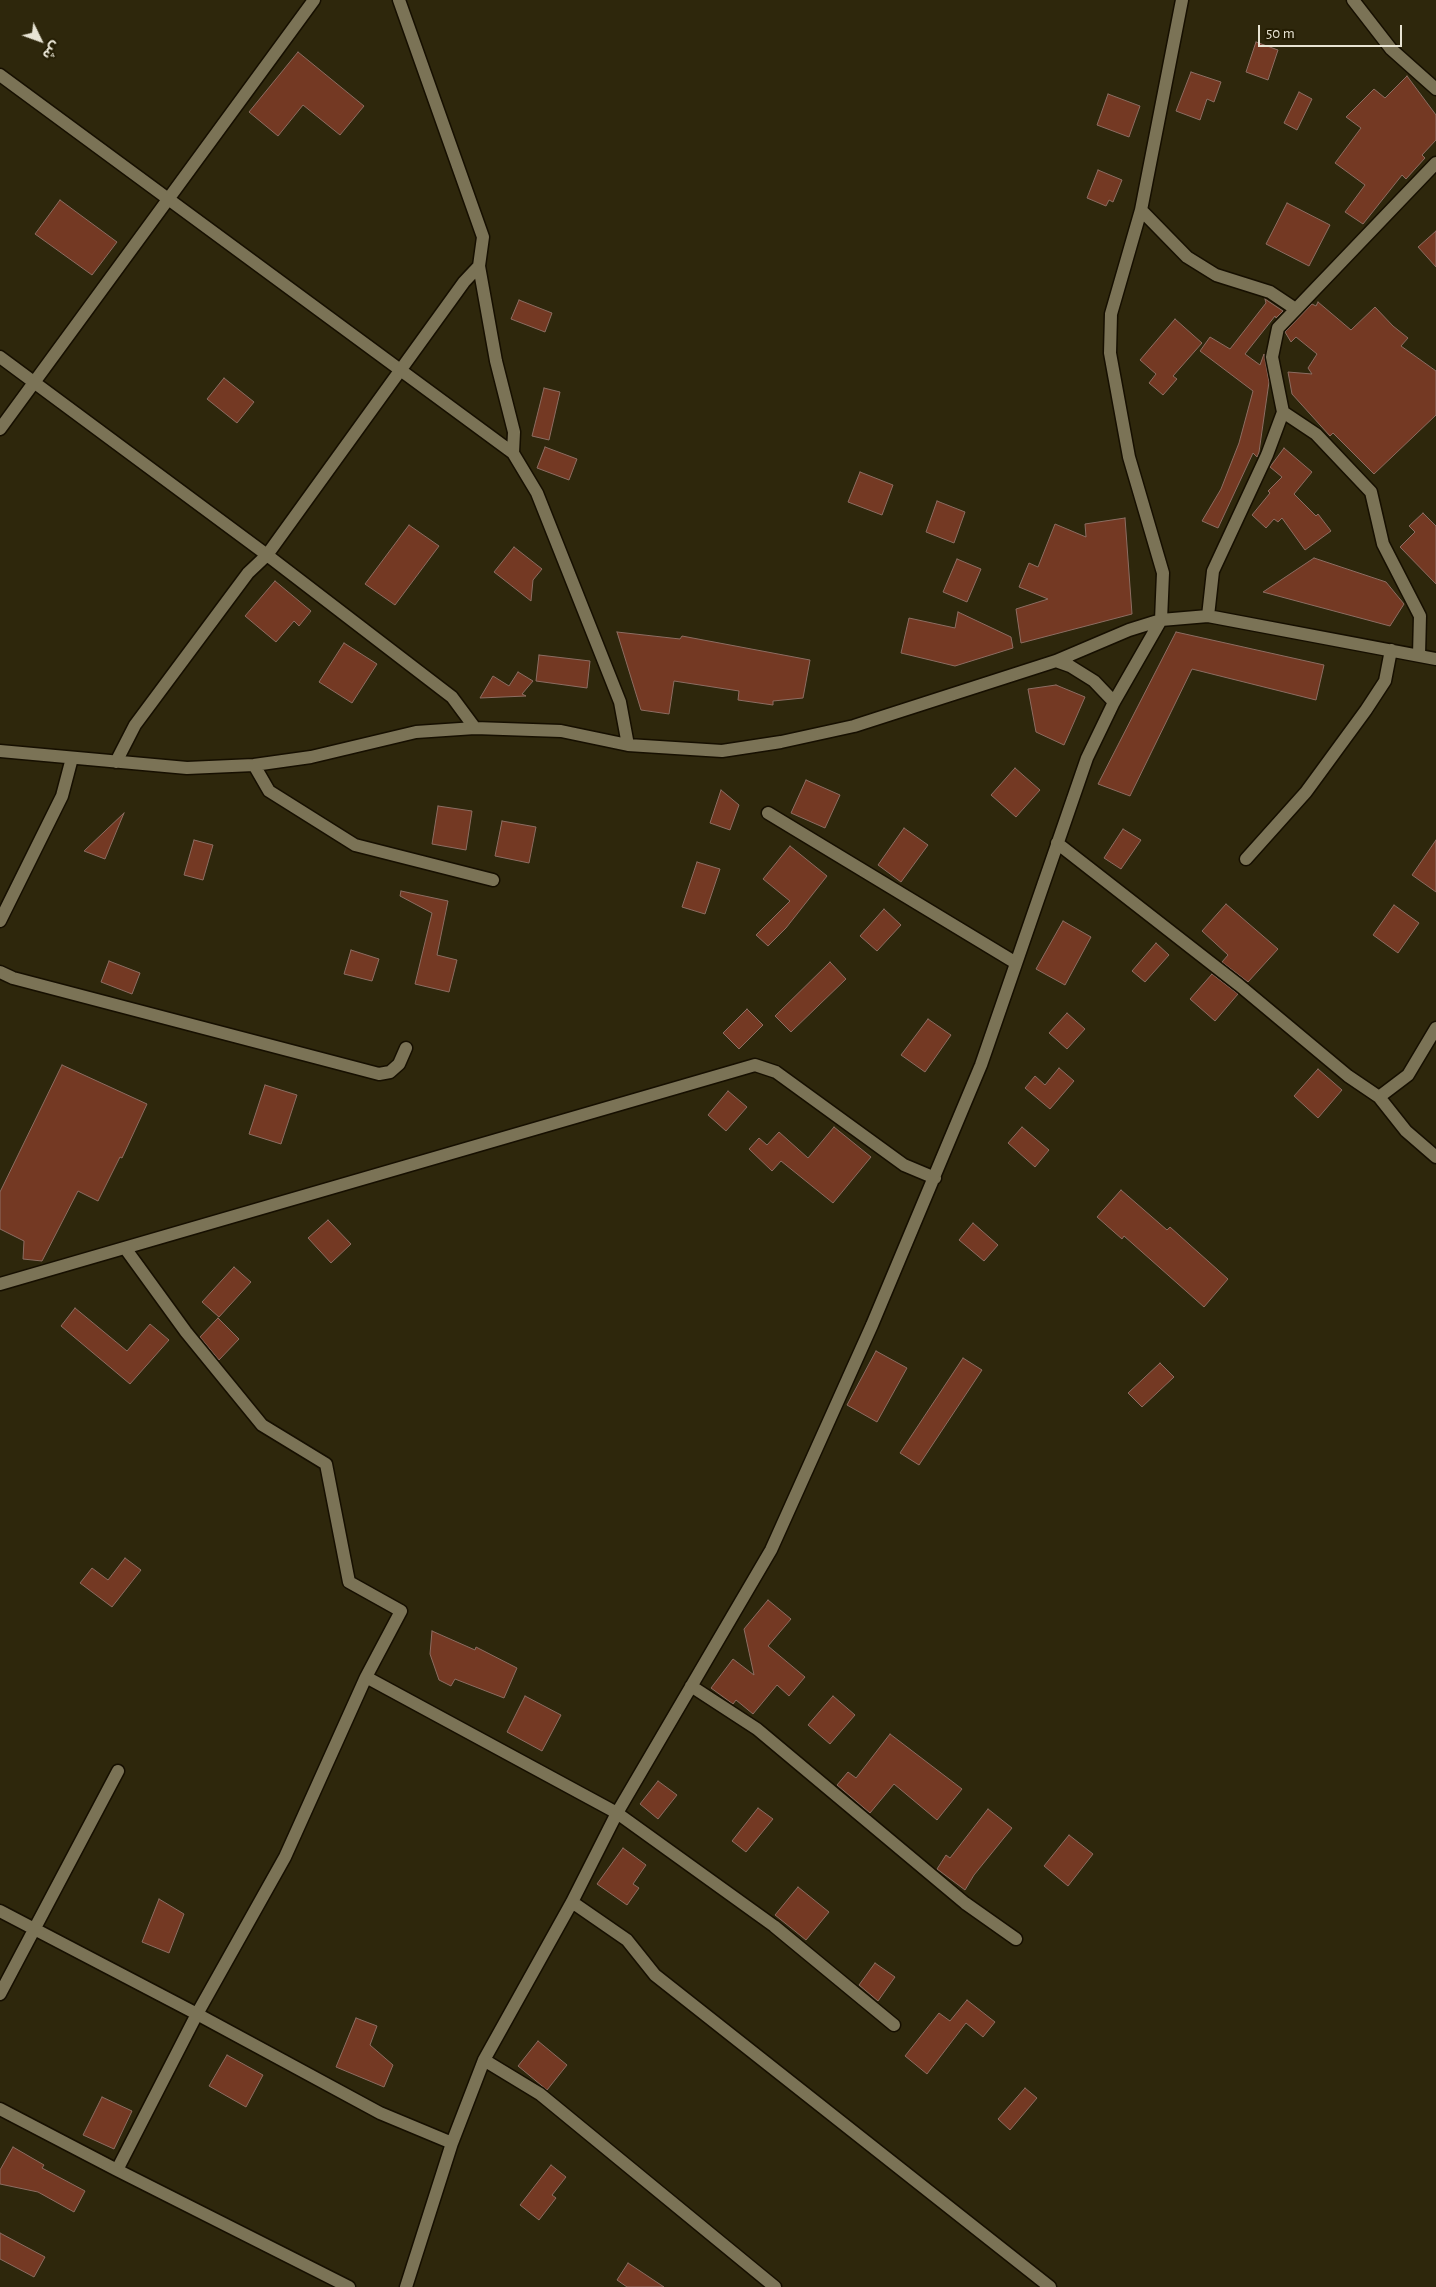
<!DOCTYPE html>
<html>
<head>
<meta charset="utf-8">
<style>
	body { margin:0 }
	#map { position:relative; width:1436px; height:2287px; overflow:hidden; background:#2e270c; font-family:"Alegreya Sans","Noto Sans Arabic",sans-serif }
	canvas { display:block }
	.north { position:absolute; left:15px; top:15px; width:50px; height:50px; -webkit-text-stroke:4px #241d03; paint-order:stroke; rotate:132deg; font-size:14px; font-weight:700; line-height:20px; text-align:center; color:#e8e4d4 }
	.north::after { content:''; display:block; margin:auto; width:18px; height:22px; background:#e8e4d4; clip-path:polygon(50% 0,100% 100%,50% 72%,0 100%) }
	.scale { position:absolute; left:1258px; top:25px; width:144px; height:22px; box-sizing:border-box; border:2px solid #e8e4d4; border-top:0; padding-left:6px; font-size:15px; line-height:18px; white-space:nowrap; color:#e8e4d4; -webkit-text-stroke:4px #241d03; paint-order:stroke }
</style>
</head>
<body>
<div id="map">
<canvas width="1436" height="2287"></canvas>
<div class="north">ش</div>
<div class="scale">50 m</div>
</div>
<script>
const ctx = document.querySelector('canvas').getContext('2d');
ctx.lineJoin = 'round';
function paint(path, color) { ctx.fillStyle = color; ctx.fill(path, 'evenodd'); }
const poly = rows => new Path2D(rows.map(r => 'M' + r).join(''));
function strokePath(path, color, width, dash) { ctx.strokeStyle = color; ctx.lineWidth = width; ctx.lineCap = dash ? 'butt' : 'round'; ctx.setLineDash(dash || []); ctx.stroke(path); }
const building = poly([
	[1256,42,1278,50,1268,80,1246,72,1256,42],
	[298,52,364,106,340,135,303,105,278,136,249,112,298,52],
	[1191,72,1221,82,1214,102,1207,99,1200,120,1176,111,1191,72],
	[1407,76,1436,115,1436,140,1422,155,1425,158,1406,179,1402,175,1363,224,1345,212,1365,185,1335,163,1361,128,1346,117,1374,89,1385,98,1407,76],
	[1299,92,1312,99,1297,130,1284,123,1299,92],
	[1108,94,1140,106,1129,137,1097,125,1108,94],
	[1098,170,1122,180,1113,202,1109,200,1106,206,1087,198,1098,170],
	[60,200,117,242,92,275,35,234,60,200],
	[1287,203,1330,225,1309,266,1266,244,1287,203],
	[1436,231,1436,267,1418,247,1436,231],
	[1265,299,1283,311,1276,318,1275,316,1245,354,1260,365,1264,354,1269,382,1259,452,1257,457,1253,453,1218,528,1202,521,1221,489,1239,443,1253,391,1200,351,1210,337,1230,349,1266,303,1265,299],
	[519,300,552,313,545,332,511,319,519,300],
	[1318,302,1351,330,1375,307,1393,326,1408,338,1401,346,1436,371,1436,415,1374,474,1333,433,1330,436,1292,394,1288,372,1312,374,1308,368,1317,354,1296,337,1291,342,1285,332,1312,304,1316,306,1318,302],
	[1175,319,1202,343,1173,376,1177,379,1163,395,1149,383,1156,374,1140,360,1175,319],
	[224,378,254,402,237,423,207,399,224,378],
	[544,388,560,392,549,440,532,436,544,388],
	[545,447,577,459,569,480,537,468,545,447],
	[1284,448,1312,472,1294,494,1316,516,1318,514,1331,531,1305,550,1282,518,1278,522,1274,519,1266,528,1252,515,1270,493,1268,491,1282,477,1270,467,1284,448],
	[860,472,893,485,882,515,848,502,860,472],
	[937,501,965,512,954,543,926,532,937,501],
	[1423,513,1436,526,1436,584,1400,547,1415,532,1409,526,1423,513],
	[1125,518,1132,614,1021,643,1016,609,1048,599,1019,587,1029,563,1038,567,1055,524,1086,537,1085,524,1125,518],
	[409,525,439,546,395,605,365,584,409,525],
	[514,547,542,569,533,580,531,601,494,572,514,547],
	[1314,558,1386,582,1404,604,1390,626,1263,592,1314,558],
	[957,559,981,569,967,602,943,592,957,559],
	[275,581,311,611,299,626,294,621,276,642,245,616,275,581],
	[958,612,1011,637,1013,648,955,666,901,653,909,618,955,628,958,612],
	[617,632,680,639,682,636,810,660,803,698,773,701,773,705,738,700,739,691,674,681,669,714,641,710,617,632],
	[1176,632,1324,665,1316,700,1192,669,1130,796,1098,784,1176,632],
	[344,643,377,664,352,703,319,682,344,643],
	[539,655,590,661,587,688,536,681,539,655],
	[518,672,533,681,522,694,526,696,480,698,493,676,509,686,518,672],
	[1056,685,1085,697,1064,745,1036,732,1028,689,1056,685],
	[1015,768,1040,790,1016,817,991,795,1015,768],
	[806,780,840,795,825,828,791,813,806,780],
	[721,790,739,805,730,830,710,823,721,790],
	[438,806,472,811,466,850,432,844,438,806],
	[124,813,105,859,84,851,124,813],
	[502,821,536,827,529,863,495,856,502,821],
	[904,828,928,845,901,882,878,865,904,828],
	[1123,829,1141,840,1121,869,1104,858,1123,829],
	[194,840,213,845,203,880,184,875,194,840],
	[1436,840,1436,892,1412,875,1436,840],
	[790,846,827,876,786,928,768,946,756,935,790,901,763,879,790,846],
	[697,862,720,869,705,914,682,907,697,862],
	[401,891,448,901,437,955,457,960,449,992,415,984,432,913,400,896,401,891],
	[1226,904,1278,949,1248,982,1222,962,1228,955,1202,931,1226,904],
	[1394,905,1419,923,1398,953,1373,935,1394,905],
	[884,909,901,925,877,951,860,936,884,909],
	[1063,921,1091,937,1065,985,1036,969,1063,921],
	[1156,943,1169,955,1145,982,1132,971,1156,943],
	[351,950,379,959,372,981,344,974,351,950],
	[109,961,140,973,132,994,101,982,109,961],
	[830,962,846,979,791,1032,775,1016,830,962],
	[1212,974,1238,994,1215,1021,1190,999,1212,974],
	[747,1009,763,1025,739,1049,723,1033,747,1009],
	[1067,1013,1085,1029,1067,1049,1049,1033,1067,1013],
	[928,1019,951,1035,925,1072,901,1055,928,1019],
	[62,1065,147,1104,122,1158,120,1157,98,1201,78,1191,42,1261,23,1259,24,1241,0,1229,0,1192,62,1065],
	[1059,1068,1074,1081,1050,1109,1025,1088,1035,1076,1045,1085,1059,1068],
	[1318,1069,1342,1090,1318,1118,1294,1096,1318,1069],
	[265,1085,297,1095,281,1144,249,1134,265,1085],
	[728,1091,747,1107,726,1131,708,1115,728,1091],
	[834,1127,871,1157,833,1203,781,1161,772,1171,749,1149,759,1138,767,1145,779,1132,808,1158,834,1127],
	[1022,1127,1049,1150,1035,1167,1008,1143,1022,1127],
	[1121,1190,1167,1230,1170,1227,1228,1279,1204,1307,1124,1236,1122,1239,1097,1217,1121,1190],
	[328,1220,351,1244,331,1263,308,1238,328,1220],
	[973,1223,998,1245,984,1261,959,1240,973,1223],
	[234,1267,251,1282,219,1317,202,1302,234,1267],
	[75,1308,127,1351,150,1324,169,1340,130,1384,61,1326,75,1308],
	[218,1318,239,1339,219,1360,200,1337,218,1318],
	[876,1351,907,1368,877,1422,847,1405,876,1351],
	[963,1358,982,1370,919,1465,900,1453,963,1358],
	[1160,1363,1174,1377,1142,1407,1128,1393,1160,1363],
	[125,1558,141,1570,112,1607,80,1583,92,1568,108,1580,125,1558],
	[768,1600,791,1619,768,1646,805,1677,789,1696,777,1685,753,1714,736,1700,733,1704,711,1688,733,1659,754,1675,744,1629,768,1600],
	[432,1631,475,1650,476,1647,517,1668,504,1698,455,1679,451,1686,439,1680,430,1654,432,1631],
	[525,1696,561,1715,542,1751,507,1732,525,1696],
	[833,1696,855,1715,830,1744,808,1725,833,1696],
	[890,1734,962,1789,937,1820,894,1784,870,1813,837,1785,848,1772,856,1778,890,1734],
	[658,1781,677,1795,658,1819,640,1804,658,1781],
	[758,1808,773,1819,746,1852,732,1841,758,1808],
	[988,1809,1012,1828,974,1875,965,1890,937,1869,946,1855,950,1858,988,1809],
	[1069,1835,1093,1854,1068,1886,1044,1866,1069,1835],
	[623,1848,646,1865,633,1884,639,1888,627,1905,597,1884,623,1848],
	[798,1887,829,1912,806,1940,775,1915,798,1887],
	[159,1899,184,1914,169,1953,142,1942,159,1899],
	[875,1963,895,1977,878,2001,859,1985,875,1963],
	[967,2000,995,2022,983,2037,966,2023,927,2074,905,2056,939,2013,950,2021,967,2000],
	[356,2018,377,2026,370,2045,393,2065,384,2087,336,2067,356,2018],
	[538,2041,567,2065,547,2090,518,2066,538,2041],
	[227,2055,263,2075,246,2107,209,2086,227,2055],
	[1025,2088,1037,2098,1010,2130,998,2119,1025,2088],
	[102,2097,132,2111,114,2149,83,2135,102,2097],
	[13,2147,44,2165,42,2168,85,2191,74,2212,38,2192,0,2184,0,2170,13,2147],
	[551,2165,566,2177,552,2195,556,2198,539,2220,520,2205,551,2165],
	[0,2233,45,2257,34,2277,0,2259,0,2233],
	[628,2263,664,2287,627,2287,617,2280,628,2263]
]);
paint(building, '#743923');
strokePath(building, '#8c6d62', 1);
const minor = poly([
	[1353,0,1391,49,1436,89],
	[0,75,513,453,537,493,620,702,628,745],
	[1141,210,1187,257,1216,275,1270,292,1294,308],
	[479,266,496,361,514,432,513,453],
	[0,357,267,555,452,697,475,728],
	[1283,412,1316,434,1371,492,1383,544,1420,616,1419,655],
	[0,429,314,0],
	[1208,616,1213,571,1267,455,1283,412,1272,357,1278,328,1436,163],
	[1056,661,1070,666,1094,681,1114,702],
	[0,751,187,768,254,765,311,757,416,732,475,728,561,731,628,745,722,751,781,742,854,726,1056,661,1129,630,1161,620,1208,616,1436,659],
	[116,762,135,725,248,573,267,555,464,282,479,266,483,237,399,0],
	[254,765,269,791,355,845,493,880],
	[768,813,1016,963],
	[1057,843,1239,985,1348,1076,1379,1097,1406,1131,1436,1157],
	[1246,859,1306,792,1366,710,1385,681,1391,650],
	[0,921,62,796,72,758],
	[0,972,13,978,379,1074,390,1072,399,1064,406,1048],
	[1379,1097,1408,1075,1436,1028],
	[125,1248,186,1332,262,1425,326,1464,349,1582,401,1611,366,1677],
	[0,1284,755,1065,776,1072,904,1165,935,1178],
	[691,1686,757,1729,965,1903,1016,1939],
	[572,1902,627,1940,655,1975,1050,2287],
	[0,1911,197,2014,380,2113,452,2143],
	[0,1994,118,1771],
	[484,2060,540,2094,775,2287],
	[0,2109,117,2170,349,2287],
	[117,2170,197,2014,285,1857,366,1677,617,1813,774,1926,894,2025],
	[406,2287,452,2143,484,2060,572,1902,617,1813,771,1550,872,1325,981,1065,1087,758,1114,702,1161,620,1163,573,1129,457,1110,353,1111,314,1141,210,1182,0]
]);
strokePath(minor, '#160f00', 15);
strokePath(minor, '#7b7356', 12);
</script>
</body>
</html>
